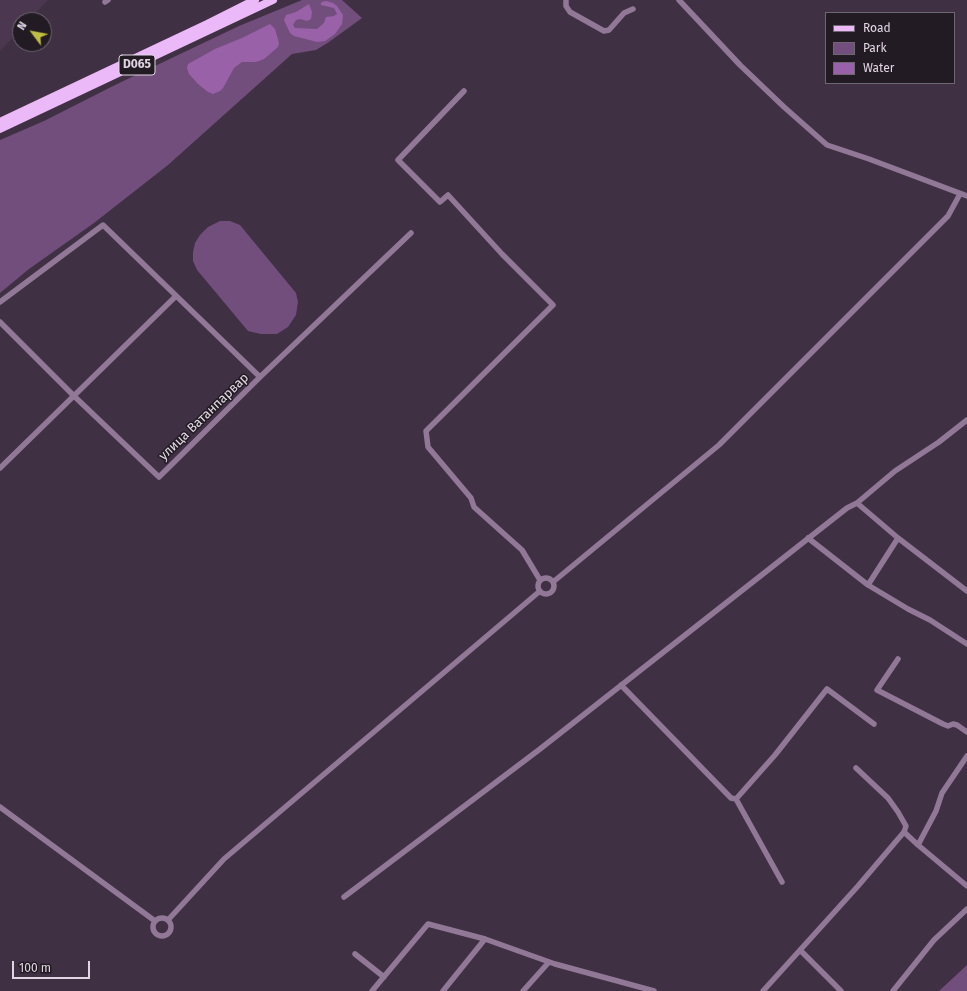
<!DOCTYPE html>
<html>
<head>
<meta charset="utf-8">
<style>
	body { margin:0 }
	#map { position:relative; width:967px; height:991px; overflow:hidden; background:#403044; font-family:"Fira Sans",sans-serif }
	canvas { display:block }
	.legend { position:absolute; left:825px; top:12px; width:130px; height:72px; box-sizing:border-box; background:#221b24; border:1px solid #6e6670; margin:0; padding:5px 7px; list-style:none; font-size:12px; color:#e0d6e2 }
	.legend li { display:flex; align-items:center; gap:8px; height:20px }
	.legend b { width:20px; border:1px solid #6e6670 }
	.north { position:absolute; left:12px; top:12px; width:40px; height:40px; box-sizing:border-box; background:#221b24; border:1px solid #6e6670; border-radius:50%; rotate:302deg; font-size:11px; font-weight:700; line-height:16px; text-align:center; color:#e0d6e2 }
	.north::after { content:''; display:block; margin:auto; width:14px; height:18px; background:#bfbe41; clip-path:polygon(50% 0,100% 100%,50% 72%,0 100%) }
	.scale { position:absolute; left:12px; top:961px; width:78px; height:18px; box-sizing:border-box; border:2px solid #e0d6e2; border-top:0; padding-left:5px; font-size:12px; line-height:14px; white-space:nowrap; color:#e0d6e2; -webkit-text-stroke:3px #221b24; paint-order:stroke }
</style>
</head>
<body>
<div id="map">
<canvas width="967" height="991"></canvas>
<ul class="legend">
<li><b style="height:5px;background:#ebb8f8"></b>Road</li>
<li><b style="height:11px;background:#714e7b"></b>Park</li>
<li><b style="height:11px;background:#9962a8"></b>Water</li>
</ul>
<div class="north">N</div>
<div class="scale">100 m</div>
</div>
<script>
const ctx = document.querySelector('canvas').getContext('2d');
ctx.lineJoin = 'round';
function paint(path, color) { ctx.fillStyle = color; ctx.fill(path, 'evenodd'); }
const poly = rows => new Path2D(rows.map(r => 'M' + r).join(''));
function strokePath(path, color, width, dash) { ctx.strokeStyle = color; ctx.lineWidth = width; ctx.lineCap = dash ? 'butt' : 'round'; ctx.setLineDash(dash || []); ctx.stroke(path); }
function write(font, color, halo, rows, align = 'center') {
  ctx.font = font + ' "Fira Sans",sans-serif'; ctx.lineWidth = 3; ctx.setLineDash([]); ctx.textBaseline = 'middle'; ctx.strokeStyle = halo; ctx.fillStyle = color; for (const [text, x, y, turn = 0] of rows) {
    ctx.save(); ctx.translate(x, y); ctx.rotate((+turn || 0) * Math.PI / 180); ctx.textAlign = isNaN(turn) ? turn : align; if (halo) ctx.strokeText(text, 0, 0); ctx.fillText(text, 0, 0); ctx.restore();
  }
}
paint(poly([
	[0,0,48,0,29,20,20,20,20,30,0,51]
]), '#4c3751');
paint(poly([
	[302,0,342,0,362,18,329,42,316,50,292,54,168,165,94,223,29,269,0,293,0,140,44,121,115,85,239,26],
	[220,221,230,221,240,225,296,293,298,302,296,315,288,327,277,334,261,334,248,331,197,270,193,261,193,252,195,243,200,235,208,227],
	[967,965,967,991,939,991]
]), '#714e7b');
paint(poly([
	[326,1,333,3,337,6,343,15,342,24,335,34,325,41,317,42,294,36,290,33,284,20,286,15,296,12,309,4,312,12,311,19,307,21,300,19,296,20,293,25,295,28,317,29,324,23,326,17,334,16,337,14,334,8,321,5,321,3,322,2],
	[270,24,275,29,279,43,278,47,264,59,256,62,242,62,234,68,223,88,220,91,213,94,208,92,198,84,189,74,187,68,188,64,215,49,242,38]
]), '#9962a8');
strokePath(poly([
	[566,0,566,6,570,12,604,31,609,30,624,13,633,9],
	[679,0,740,65,784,107,827,145,869,159,967,196],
	[105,2,108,0],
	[464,91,398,160,440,202,448,195,502,254,553,305,426,431,428,447,471,498,474,507,522,550,540,580],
	[0,302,103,225,260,377,159,477,74,396,0,322],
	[260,377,411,233],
	[967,420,939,442,895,471,857,503,898,538,967,591],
	[0,468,176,296],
	[808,538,868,585],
	[898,538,868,585,908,609,930,620,967,644],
	'538 586a8 8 0 1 1 16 0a8 8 0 1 1-16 0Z',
	[553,582,719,445,948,216,960,194],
	[898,659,877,690,943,724,948,726,953,724,957,725,967,732],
	[621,685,731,798,736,799,782,882],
	[856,768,888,798,898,812,906,826,904,832],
	[736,799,775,755,827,689,874,724],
	[0,807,155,921],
	[918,845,967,886],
	[344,897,540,749,847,508,857,503],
	'153 927a9 9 0 1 1 18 0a9 9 0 1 1-18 0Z',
	[168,920,224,859,540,591],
	[800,950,841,991],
	[355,954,384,977],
	[372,991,428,924,485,939,555,964,654,991],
	[443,991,485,939],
	[523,991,549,962],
	[763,991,858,886,904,832,918,845,936,811,942,793,967,756],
	[893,991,934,940,967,909]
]), '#917897', 5.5);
strokePath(poly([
	[0,122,207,24,255,0],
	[0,129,273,0]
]), '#ebb8f8', 8);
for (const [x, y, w] of [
	[137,65,36]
]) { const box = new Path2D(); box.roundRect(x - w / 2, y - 10, w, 20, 3); ctx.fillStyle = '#221b24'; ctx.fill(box); strokePath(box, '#e0d6e2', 1); }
write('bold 12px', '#e0d6e2', null, [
	["D065",137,65]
]);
write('13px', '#e0d6e2', '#221b24', [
	["улица Ватанпарвар",204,417,-44]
]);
</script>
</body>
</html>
